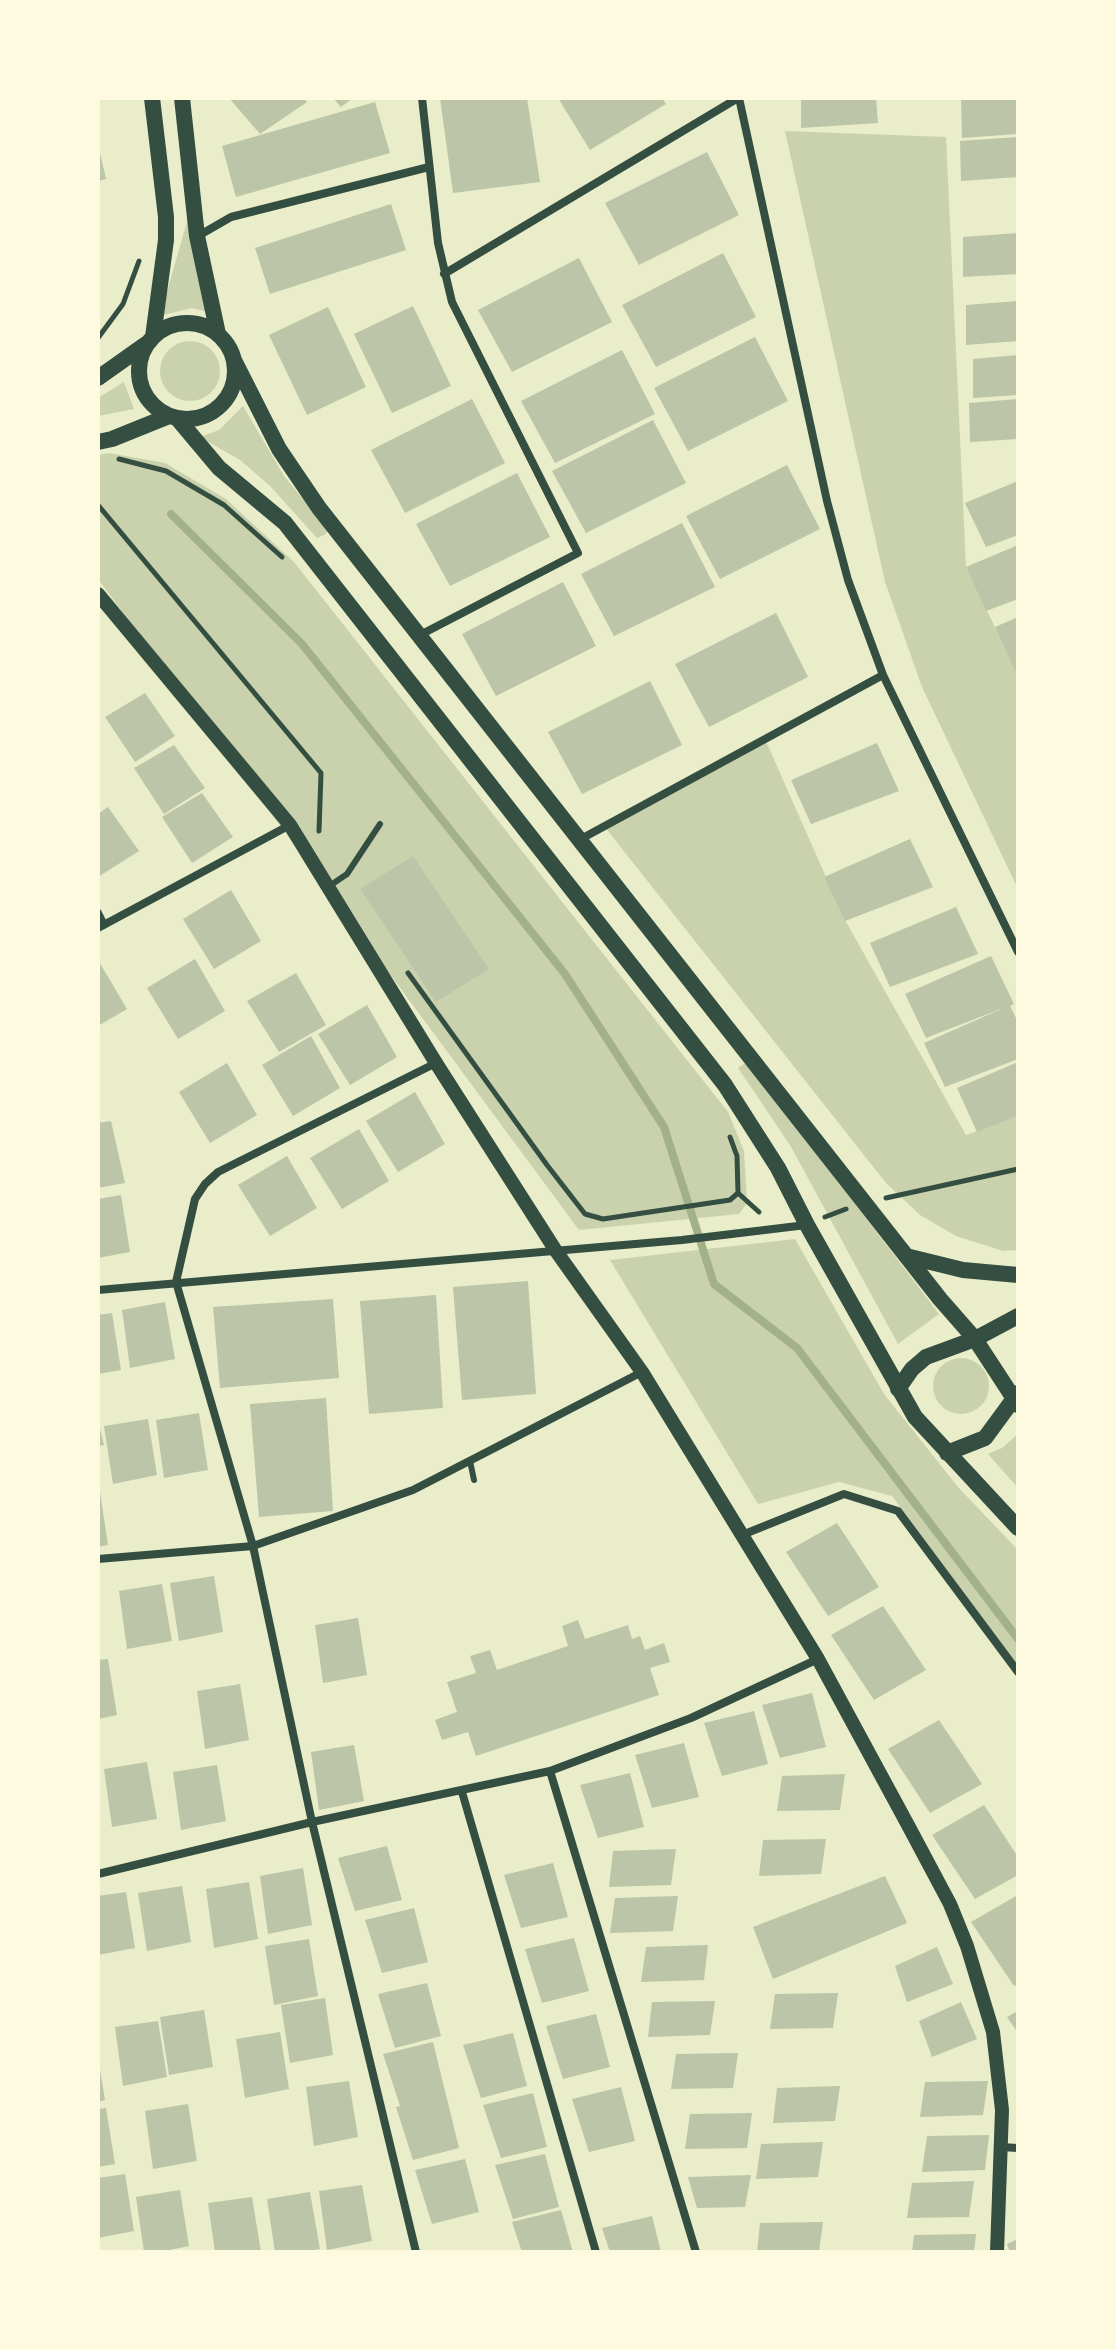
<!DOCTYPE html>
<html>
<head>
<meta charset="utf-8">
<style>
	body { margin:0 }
	#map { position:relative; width:1116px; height:2350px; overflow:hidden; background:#e9edc9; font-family:"Work Sans",sans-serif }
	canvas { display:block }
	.frame { position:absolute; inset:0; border:100px solid #fefae0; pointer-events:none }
</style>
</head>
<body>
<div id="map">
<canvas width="1116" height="2350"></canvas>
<div class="frame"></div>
</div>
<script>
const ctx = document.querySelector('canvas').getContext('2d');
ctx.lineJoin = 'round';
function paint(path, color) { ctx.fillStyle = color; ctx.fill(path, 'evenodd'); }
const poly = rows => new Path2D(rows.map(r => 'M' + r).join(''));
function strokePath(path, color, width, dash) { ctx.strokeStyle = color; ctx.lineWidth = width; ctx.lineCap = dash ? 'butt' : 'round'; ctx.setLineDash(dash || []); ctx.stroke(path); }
paint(poly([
	[785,131,946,137,966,567,1018,675,1018,889,922,687,885,582],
	[189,215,207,312,192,308,160,316],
	'160 371a30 30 0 1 1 60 0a30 30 0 1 1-60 0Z',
	[124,382,134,409,98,416,98,398],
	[243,406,284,476,329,530,324,535,317,538,270,486,240,460,200,437,219,430],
	[109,453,165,463,226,499,294,562,728,1112,744,1151,747,1203,739,1214,579,1230,98,579,98,455],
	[765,739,845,920,966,1135,1018,1116,1018,1250,1003,1251,956,1236,920,1215,886,1183,604,826],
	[747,1062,939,1314,898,1344,790,1145,738,1068],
	[795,1239,884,1394,958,1487,1018,1550,1018,1666,892,1496,839,1482,758,1504,610,1260],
	'933 1386a28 28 0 1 1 56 0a28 28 0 1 1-56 0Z',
	[1018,1434,1018,1488,988,1454,1002,1448]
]), '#cad2ad');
strokePath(poly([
	[171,514,302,644,565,974,664,1127,714,1284,797,1348,1018,1639]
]), '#a3b18a', 8);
paint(poly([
	[229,98,303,98,307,102,260,134],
	[333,98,353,98,341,107],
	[440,98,527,98,540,182,453,193],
	[558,98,662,98,666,104,590,150],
	[801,98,876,98,878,123,801,128],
	[961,98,1018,98,1018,134,962,138],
	[375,102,390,153,236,197,222,146],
	[1018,137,1018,177,961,181,960,141],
	[98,144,106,179,98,181],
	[707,152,739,215,639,265,605,203],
	[391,204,406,250,270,294,255,248],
	[1018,233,1018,274,963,277,963,237],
	[723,253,756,317,656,367,622,305],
	[579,258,612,322,512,372,478,310],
	[1018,301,1018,341,966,345,966,305],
	[413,306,451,386,392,413,354,334],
	[328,307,366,387,307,415,269,335],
	[755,337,788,401,688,451,654,388],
	[622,350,655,414,555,463,521,401],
	[1018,355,1018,395,973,398,973,359],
	[472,399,505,463,405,513,371,450],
	[1018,399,1018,439,970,442,969,403],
	[653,420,686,483,586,533,552,471],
	[787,465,820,529,720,579,686,516],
	[517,473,550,537,450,586,416,524],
	[1018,481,1018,535,986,547,965,503],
	[682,523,715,587,614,636,581,574],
	[1018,545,1018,599,986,611,966,567],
	[563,582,596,646,496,696,462,634],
	[776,613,808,677,709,727,675,664],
	[1018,617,1018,670,1015,671,995,627],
	[650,681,682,745,582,794,548,732],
	[145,693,175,736,135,762,105,717],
	[877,743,899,791,811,824,791,780],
	[174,745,205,788,164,814,134,768],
	[202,793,233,837,192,863,162,817],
	[108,807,139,851,98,877,98,814],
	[910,839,933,887,845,921,824,877],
	[413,856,489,969,436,1002,360,889],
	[231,890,261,941,214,969,183,919],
	[956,907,978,954,890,987,870,943],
	[991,956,1014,1004,1010,1006,1018,1022,1018,1059,945,1087,924,1043,1006,1007,926,1038,905,994],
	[195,959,225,1011,178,1039,147,988],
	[98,960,127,1009,98,1026],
	[296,973,326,1025,279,1052,247,1001],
	[367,1005,397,1057,350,1085,318,1034],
	[311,1036,340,1088,293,1116,262,1065],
	[1018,1062,1018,1116,977,1132,957,1088],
	[227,1063,257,1115,210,1143,179,1092],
	[415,1092,445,1144,398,1172,366,1121],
	[111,1121,125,1183,98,1188,98,1123],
	[359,1129,389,1181,342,1209,310,1158],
	[287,1156,317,1208,270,1236,238,1185],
	[121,1195,130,1252,98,1258,98,1199],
	[528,1281,536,1394,462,1400,453,1287],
	[436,1295,443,1408,369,1414,360,1301],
	[333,1299,339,1378,220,1388,213,1307],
	[165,1302,175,1359,130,1368,122,1310],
	[112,1313,121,1370,98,1374,98,1315],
	[326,1398,333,1511,259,1517,250,1404],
	[199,1413,208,1470,164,1478,156,1420],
	[148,1419,157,1475,113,1484,104,1426],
	[98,1421,104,1445,98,1446],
	[100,1492,108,1545,98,1547,98,1493],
	[837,1523,879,1587,828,1616,786,1552],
	[214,1576,223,1632,179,1641,170,1583],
	[162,1584,172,1641,127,1649,119,1591],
	[883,1606,926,1670,874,1700,831,1635],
	[358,1618,367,1675,323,1683,315,1625],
	[578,1620,585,1639,628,1625,632,1639,640,1636,645,1650,664,1643,670,1662,650,1668,659,1695,476,1756,468,1732,442,1740,435,1720,457,1712,447,1682,476,1673,470,1656,490,1650,497,1670,568,1646,562,1626],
	[108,1659,117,1715,98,1719,98,1660],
	[240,1684,249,1740,205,1749,197,1691],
	[812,1693,826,1747,780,1758,762,1705],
	[754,1711,768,1764,722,1776,704,1723],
	[939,1720,982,1784,930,1813,888,1749],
	[684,1743,699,1797,652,1808,635,1755],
	[354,1745,364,1801,319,1810,311,1752],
	[147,1762,157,1819,112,1827,104,1769],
	[217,1765,226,1821,181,1830,173,1772],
	[630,1773,644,1827,598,1838,580,1785],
	[845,1774,840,1810,777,1811,782,1776],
	[984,1805,1018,1857,1018,1875,975,1899,932,1835],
	[826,1839,821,1874,759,1876,763,1840],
	[387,1846,402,1900,355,1911,338,1858],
	[676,1849,671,1885,609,1887,613,1851],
	[553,1863,568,1917,521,1928,504,1875],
	[303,1868,312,1925,268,1934,260,1876],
	[885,1876,907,1923,773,1979,753,1927],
	[249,1882,258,1939,214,1948,206,1889],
	[182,1886,191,1942,147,1951,138,1893],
	[126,1892,135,1948,98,1955,98,1896],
	[1018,1895,1018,1984,1014,1986,971,1922],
	[678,1896,673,1931,610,1933,615,1898],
	[414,1908,428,1962,382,1973,365,1920],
	[574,1938,589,1991,542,2003,525,1949],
	[309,1939,318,1996,274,2005,265,1946],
	[708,1945,704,1980,641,1982,646,1947],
	[937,1947,953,1984,907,2002,895,1966],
	[427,1983,441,2036,395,2048,378,1994],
	[838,1993,833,2028,770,2029,775,1994],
	[325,1998,333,2055,290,2063,281,2005],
	[715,2001,710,2035,648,2037,652,2002],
	[961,2002,977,2039,932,2057,919,2021],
	[204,2010,213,2067,169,2075,160,2017],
	[1018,2011,1018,2033,1007,2017],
	[596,2014,610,2067,563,2079,546,2026],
	[158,2021,167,2077,123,2086,115,2027],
	[280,2032,289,2089,245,2098,236,2039],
	[513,2033,527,2086,481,2098,463,2045],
	[433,2042,459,2148,413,2160,396,2107,400,2106,383,2054],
	[738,2053,733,2088,671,2089,676,2054],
	[100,2070,105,2100,98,2102,98,2071],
	[349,2081,358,2137,314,2146,306,2087],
	[988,2081,983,2115,920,2117,925,2082],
	[840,2086,835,2121,773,2123,777,2088],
	[621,2087,635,2141,589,2152,572,2099],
	[533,2093,547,2147,501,2158,483,2105],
	[188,2104,197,2161,153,2169,145,2111],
	[106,2108,115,2164,98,2167,98,2109],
	[752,2113,747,2148,685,2149,690,2114],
	[989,2135,985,2170,922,2172,927,2136],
	[823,2142,818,2177,756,2179,761,2144],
	[545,2154,559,2207,513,2219,495,2165],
	[465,2159,479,2212,432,2224,415,2170],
	[125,2174,134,2231,98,2238,98,2178],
	[751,2175,745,2207,697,2208,688,2177],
	[974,2181,969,2217,907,2218,912,2183],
	[362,2185,372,2241,327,2250,319,2191],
	[180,2190,189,2246,160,2252,144,2252,136,2197],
	[310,2192,320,2249,303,2252,275,2252,267,2199],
	[252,2197,261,2252,215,2252,208,2203],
	[561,2210,573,2252,522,2252,512,2222],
	[652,2216,661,2252,610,2252,602,2228],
	[823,2222,819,2252,757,2252,760,2223],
	[976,2234,974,2252,912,2252,914,2235],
	[1018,2239,1018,2252,1010,2252,1007,2244]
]), '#bcc5a7');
strokePath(poly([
	[98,338,123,304,139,261],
	[119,459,166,471,224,505,282,557],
	[98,505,321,773,319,831],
	[408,973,547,1165,585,1214,603,1219,730,1200,738,1193,737,1156,730,1137],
	[738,1193,759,1212],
	[886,1198,1018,1169],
	[825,1217,846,1209]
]), '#344e41', 5);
strokePath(poly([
	[328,887,347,874,380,824],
	[470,1461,474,1480]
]), '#344e41', 6);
strokePath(poly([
	[739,98,827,501,848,580,883,675,1018,952],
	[198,236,231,217,429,167],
	[444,274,738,98],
	[420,635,578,553,452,302,438,243,422,98],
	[579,840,883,675],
	[98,913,104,925],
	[98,928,290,825],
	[98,1290,682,1240,806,1225],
	[742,1535,844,1494,898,1511,1018,1672],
	[98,1559,253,1546,413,1490,642,1372],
	[550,1771,696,2252],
	[462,1792,596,2252],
	[98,1874,312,1822,550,1771,691,1718,818,1659],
	[1001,2147,1018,2148],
	[416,2252,312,1822,253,1546,176,1282,195,1199,205,1184,218,1172,436,1063]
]), '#344e41', 8);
strokePath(poly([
	[98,594,290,825,436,1063,556,1251,642,1372,818,1659,909,1827,950,1904,967,1946,993,2032,1002,2110,997,2252]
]), '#344e41', 14);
strokePath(poly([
	[152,98,166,217,166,240,153,337],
	[182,98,197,236,218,334],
	'139 371a48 48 0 1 1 96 0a48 48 0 1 1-96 0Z',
	[234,360,279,449,319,508,940,1299,975,1339,1018,1405],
	[98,378,146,344],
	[177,418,219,468,285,523,725,1085,778,1168,807,1225,915,1417,1018,1528],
	[98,442,112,439,169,416],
	[906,1256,963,1270,1018,1275],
	[898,1389,912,1369,926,1357,975,1339,1018,1316],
	[947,1453,985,1438,1018,1393]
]), '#344e41', 16);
</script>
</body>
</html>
